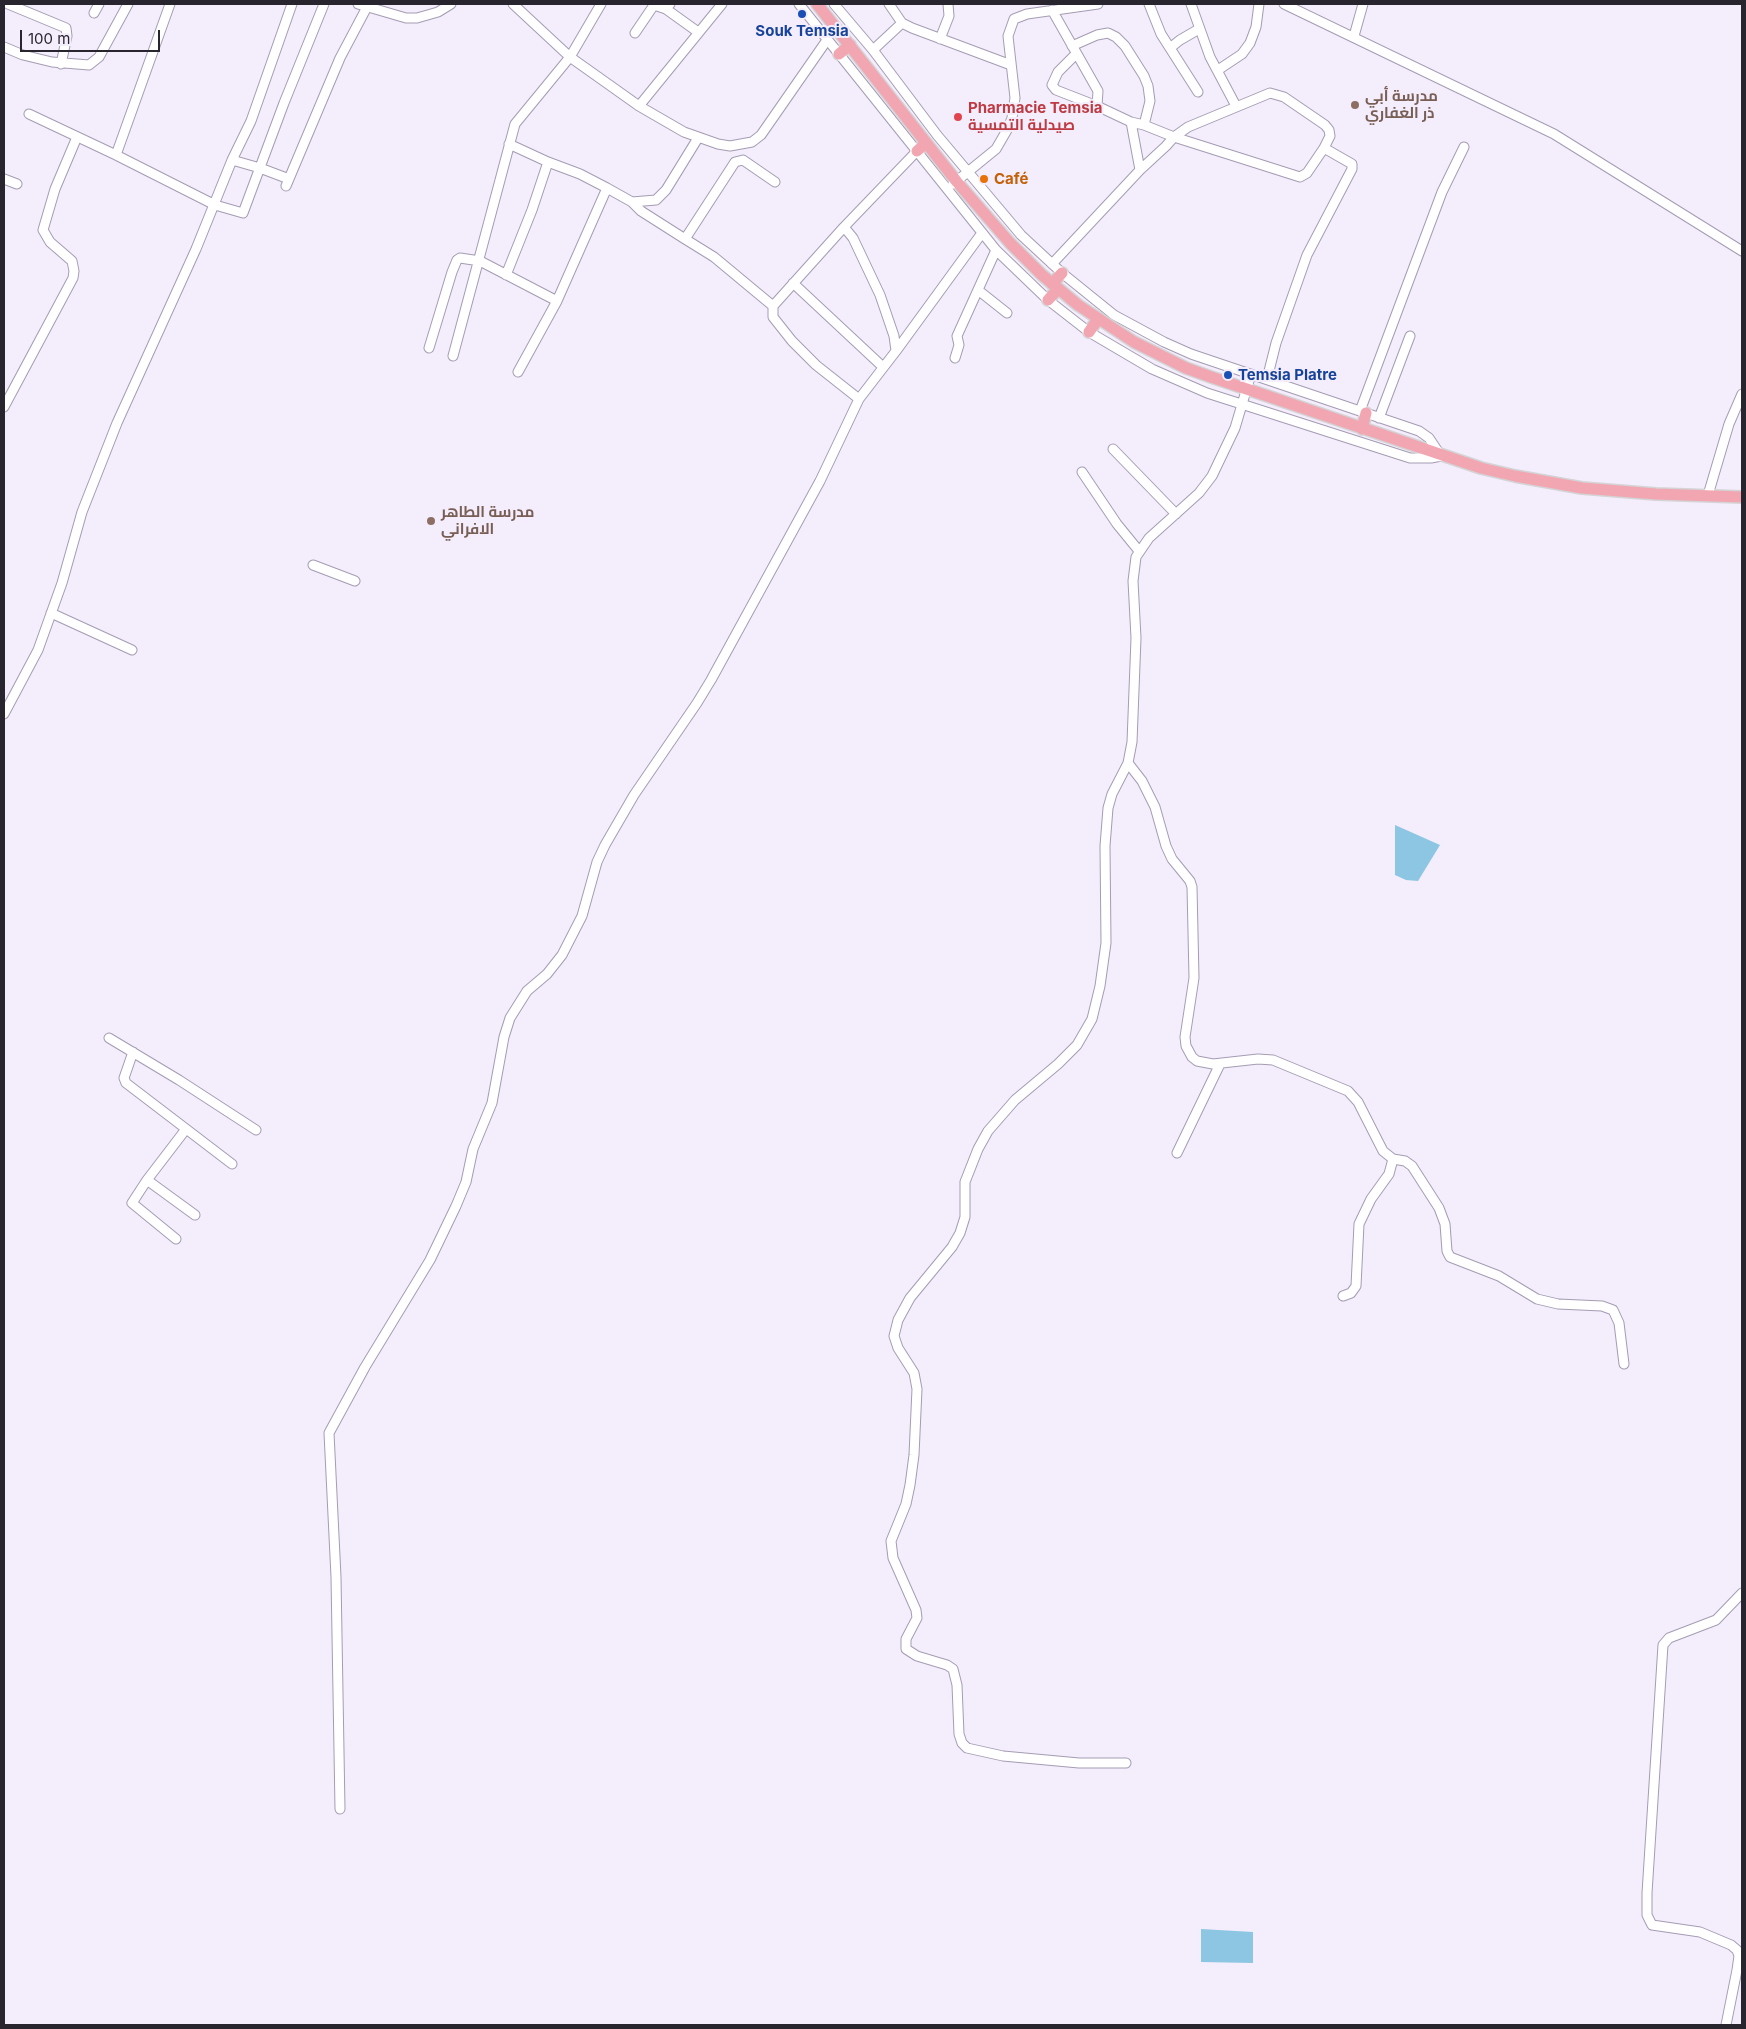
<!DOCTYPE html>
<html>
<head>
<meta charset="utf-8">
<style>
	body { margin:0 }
	#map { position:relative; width:1746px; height:2029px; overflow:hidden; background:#f3edfc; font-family:Inter,sans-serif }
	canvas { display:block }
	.frame { position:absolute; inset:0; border:5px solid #29252e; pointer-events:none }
	.scale { position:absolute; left:20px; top:30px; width:140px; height:22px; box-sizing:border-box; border:2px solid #29252e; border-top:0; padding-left:6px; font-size:15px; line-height:18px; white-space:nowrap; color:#29252e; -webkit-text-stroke:4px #f3edfc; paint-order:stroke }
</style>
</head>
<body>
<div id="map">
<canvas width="1746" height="2029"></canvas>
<div class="frame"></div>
<div class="scale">100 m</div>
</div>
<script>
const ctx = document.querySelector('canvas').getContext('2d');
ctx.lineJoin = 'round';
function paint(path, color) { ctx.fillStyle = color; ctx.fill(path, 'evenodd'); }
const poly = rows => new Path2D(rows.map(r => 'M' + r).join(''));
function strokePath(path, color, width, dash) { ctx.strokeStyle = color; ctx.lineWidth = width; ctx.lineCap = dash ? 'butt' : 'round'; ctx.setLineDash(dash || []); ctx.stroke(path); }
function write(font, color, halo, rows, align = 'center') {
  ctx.font = font + ' Inter,Cairo,sans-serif'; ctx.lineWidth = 4; ctx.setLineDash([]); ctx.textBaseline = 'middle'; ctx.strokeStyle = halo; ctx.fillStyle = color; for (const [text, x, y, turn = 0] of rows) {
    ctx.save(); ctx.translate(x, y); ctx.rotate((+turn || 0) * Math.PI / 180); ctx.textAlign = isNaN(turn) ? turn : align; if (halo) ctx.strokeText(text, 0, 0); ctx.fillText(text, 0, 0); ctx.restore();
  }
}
paint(poly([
	[1395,825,1440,845,1418,881,1406,880,1395,875],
	[1201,1929,1253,1932,1253,1963,1201,1962]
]), '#8cc6e2');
const minor = poly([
	[8,4,66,28,67,36,61,64],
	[170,4,116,155,215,205,243,213,284,103,324,4],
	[358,4,406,18,417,18,438,12,451,4],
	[513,4,570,57,639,106,684,132,718,144,730,146,752,142,761,135,827,40],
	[670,4,666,9,698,32],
	[799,4,996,250,1048,300,1089,332,1152,369,1207,393,1410,458,1431,458,1441,456,1429,438,1419,431,1191,354,1164,342,1114,315,1062,273,1021,235,937,135,873,50,834,4],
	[889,4,902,23,912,28,1011,65],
	[1149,4,1161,34,1198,92],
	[1191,4,1210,57,1236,106],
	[1284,4,1554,134,1742,251],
	[1052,10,1098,91,1097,106,1131,122],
	[94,13,99,4],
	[635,33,654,5,666,9],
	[1354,36,1363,4],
	[940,39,949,16,948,4],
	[4,47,23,55,52,62,89,65,99,57,128,4],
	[1170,48,1180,40,1199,29],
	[873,50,902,23],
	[1076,54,1058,72,1052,85,1056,90,1097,106],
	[1218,70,1242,54,1250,43,1256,27,1259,4],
	[639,106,722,4],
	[29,114,116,155],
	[1144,125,1174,137,1300,177,1307,173,1324,148],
	[232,160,260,168,289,179],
	[548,162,580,174,607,188],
	[1140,170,1166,146,1174,137,1188,127,1270,93,1284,97,1325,125,1329,130,1330,136,1324,148,1352,164,1352,169,1307,255,1276,343,1267,379],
	[4,179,17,184],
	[775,182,743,160,735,162,685,239,714,257,773,306,773,317,792,341,816,365,859,399],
	[953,184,996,149,1007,130,1012,118,1015,98,1008,36,1014,19,1027,14,1098,4],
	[286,186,340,58,367,7],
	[632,202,641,211,685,239],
	[1052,264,1140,170,1131,122,1144,125,1150,101,1148,86,1144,76,1125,46,1116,37,1108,33,1097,35,1072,46],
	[506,275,532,210,548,162,509,144],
	[793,283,883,367],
	[978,290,1007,313],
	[557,301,607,188,632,202,656,200,666,190,698,138],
	[773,306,844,227],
	[429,348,452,272,457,260,460,258,480,261,557,301,518,372],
	[896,351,982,233],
	[453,356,515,124,570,57,601,4],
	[955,358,959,345,957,336,996,250],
	[4,407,73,278,74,271,72,261,50,242,43,230,55,189,77,137],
	[1360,411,1442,192,1464,147],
	[1379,418,1410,336],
	[1113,449,1176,514],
	[1082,472,1117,524,1139,551],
	[1708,495,1729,424,1742,394],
	[313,565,355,581],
	[51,613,132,650],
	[4,714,38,650,62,583,82,512,117,423,196,249,232,160,251,121,292,4],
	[1128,763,1142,781,1155,807,1166,846,1172,859,1190,881,1192,887,1194,978,1185,1037,1186,1046,1192,1057,1197,1061,1213,1064,1258,1059,1273,1060,1348,1091,1358,1102,1383,1151,1393,1159,1405,1161,1412,1166,1439,1208,1445,1224,1447,1251,1450,1257,1499,1276,1537,1299,1558,1304,1602,1306,1613,1310,1619,1323,1624,1364],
	[109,1038,179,1080,256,1130],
	[133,1052,124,1078,126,1083,232,1164],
	[1177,1153,1220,1064],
	[147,1180,195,1215],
	[176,1239,132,1203,147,1180,186,1129],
	[1343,1296,1351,1293,1356,1286,1359,1224,1371,1199,1389,1174,1393,1159],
	[1126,1763,1079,1763,1003,1756,967,1748,962,1743,959,1734,957,1685,953,1669,947,1665,917,1656,906,1649,906,1639,917,1618,916,1610,893,1558,891,1541,906,1504,910,1485,914,1455,917,1389,914,1373,898,1348,894,1336,898,1320,910,1298,952,1247,960,1233,965,1217,965,1182,978,1149,988,1131,1015,1100,1058,1064,1077,1045,1092,1019,1100,986,1106,943,1105,846,1108,808,1112,794,1128,763,1132,742,1136,638,1133,581,1136,557,1149,538,1199,493,1212,476,1235,428,1251,374],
	[340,1809,336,1577,329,1433,365,1367,430,1260,456,1206,466,1182,473,1149,492,1103,504,1037,510,1018,527,991,547,974,562,955,582,916,597,862,605,845,634,795,697,703,711,680,820,481,859,399,896,351,894,336,880,295,853,238,844,227,917,151],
	[1726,2025,1737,1970,1739,1956,1737,1950,1731,1945,1700,1932,1652,1925,1647,1915,1647,1893,1663,1645,1669,1638,1716,1620,1742,1593]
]);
const major = poly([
	[817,4,957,182,1010,243,1042,275,1078,305,1134,342,1186,368,1211,377,1481,468,1515,476,1582,488,1656,494,1742,497],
	[839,54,850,45],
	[917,151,926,143],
	[1052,284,1062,273],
	[1048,300,1058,289],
	[1089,332,1098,319],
	[1362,429,1366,413]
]);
strokePath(minor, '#a59cb3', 11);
strokePath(major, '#d4d3d5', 14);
strokePath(minor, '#fff', 9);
strokePath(major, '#f2a6b1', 11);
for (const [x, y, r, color] of [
	[802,14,5,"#1a4fb4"],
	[1355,105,5,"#8d6e63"],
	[958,117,5,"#e0444e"],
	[984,179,5,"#e8710a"],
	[1228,375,5,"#1a4fb4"],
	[431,521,5,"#8d6e63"]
]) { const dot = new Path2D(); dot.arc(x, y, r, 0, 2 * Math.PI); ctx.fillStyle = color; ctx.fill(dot); strokePath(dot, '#f3edfc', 2); }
write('bold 15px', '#164399', '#f3edfc', [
	["Souk Temsia",802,31],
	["Temsia Platre",1238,375,"left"]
]);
write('bold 15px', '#785e54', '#f3edfc', [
	["مدرسة أبي",1365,96],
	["ذر الغفاري",1365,113],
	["مدرسة الطاهر",441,512],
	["الافراني",441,529]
], 'left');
write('bold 15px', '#be3a42', '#f3edfc', [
	["Pharmacie Temsia",968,108],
	["صيدلية التمسية",968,125]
], 'left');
write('bold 15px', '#c56008', '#f3edfc', [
	["Café",994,179]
], 'left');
</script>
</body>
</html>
